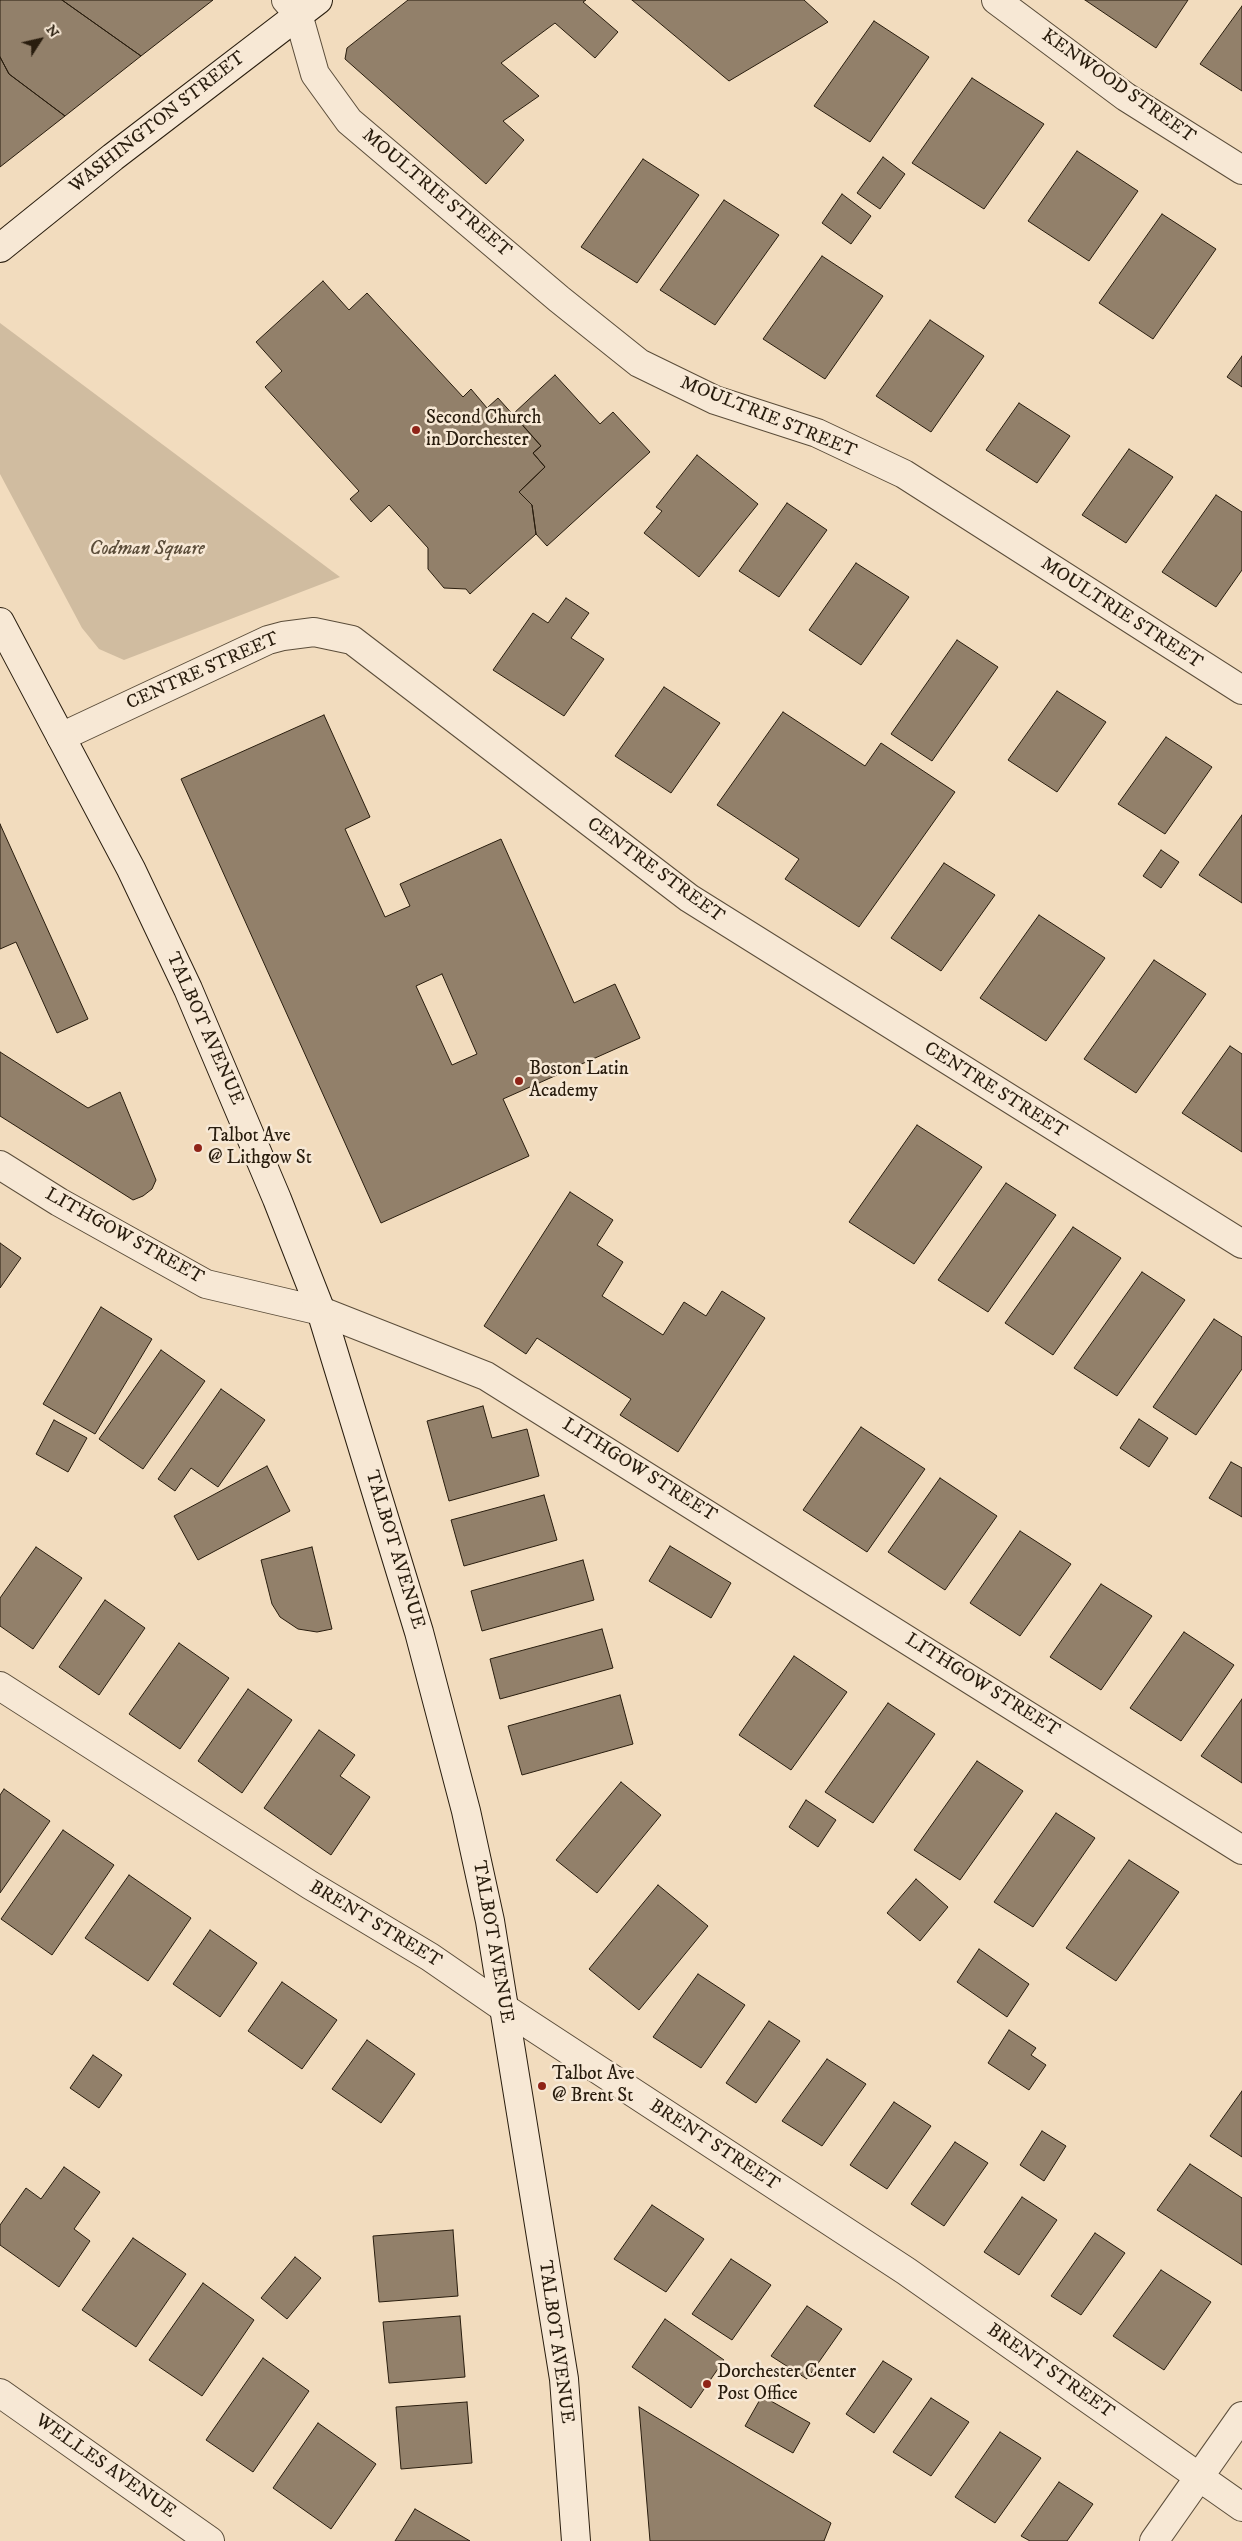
<!DOCTYPE html>
<html>
<head>
<meta charset="utf-8">
<style>
	body { margin:0 }
	#map { position:relative; width:1242px; height:2541px; overflow:hidden; background:#f2dcbe; font-family:"IM FELL DW Pica",serif }
	canvas { display:block }
	.north { position:absolute; left:15px; top:15px; width:50px; height:50px; -webkit-text-stroke:4px #f7e8d5; paint-order:stroke; rotate:55deg; font-size:14px; font-weight:700; line-height:20px; text-align:center; color:#291d0e }
	.north::after { content:''; display:block; margin:auto; width:18px; height:22px; background:#291d0e; clip-path:polygon(50% 0,100% 100%,50% 72%,0 100%) }
</style>
</head>
<body>
<div id="map">
<canvas width="1242" height="2541"></canvas>
<div class="north">N</div>
</div>
<script>
const ctx = document.querySelector('canvas').getContext('2d');
ctx.lineJoin = 'round';
function paint(path, color) { ctx.fillStyle = color; ctx.fill(path, 'evenodd'); }
const poly = rows => new Path2D(rows.map(r => 'M' + r).join(''));
function strokePath(path, color, width, dash) { ctx.strokeStyle = color; ctx.lineWidth = width; ctx.lineCap = dash ? 'butt' : 'round'; ctx.setLineDash(dash || []); ctx.stroke(path); }
function write(font, color, halo, rows, align = 'center') {
  ctx.font = font + ' "IM FELL DW Pica",serif'; ctx.lineWidth = 5; ctx.setLineDash([]); ctx.textBaseline = 'middle'; ctx.strokeStyle = halo; ctx.fillStyle = color; for (const [text, x, y, turn = 0] of rows) {
    ctx.save(); ctx.translate(x, y); ctx.rotate((+turn || 0) * Math.PI / 180); ctx.textAlign = isNaN(turn) ? turn : align; if (halo) ctx.strokeText(text, 0, 0); ctx.fillText(text, 0, 0); ctx.restore();
  }
}
paint(poly([
	[0,323,340,577,124,660,99,649,82,628,0,474]
]), '#d0bca0');
const building = poly([
	[0,0,62,0,141,56,65,116,9,74,0,57,0,0],
	[62,0,213,0,141,56,62,0],
	[408,0,586,0,583,2,618,32,595,58,555,23,501,63,539,96,503,121,524,140,486,184,345,59,347,48,408,0],
	[632,0,804,0,828,22,729,81,632,0],
	[1085,0,1188,0,1156,48,1085,0],
	[1242,6,1242,91,1200,64,1242,6],
	[874,21,929,57,870,142,814,106,874,21],
	[0,57,9,74,65,116,0,167,0,57],
	[972,78,1044,124,984,209,912,163,972,78],
	[1077,151,1138,191,1089,261,1028,221,1077,151],
	[883,157,905,174,880,209,857,193,883,157],
	[643,159,699,195,637,283,581,247,643,159],
	[842,194,871,216,851,244,822,223,842,194],
	[724,200,779,235,715,325,660,290,724,200],
	[1162,214,1216,249,1153,339,1099,303,1162,214],
	[822,256,883,296,825,379,763,339,822,256],
	[323,281,349,310,367,293,463,397,471,389,487,408,498,398,541,446,533,453,545,467,519,492,532,505,536,534,470,594,466,589,444,588,428,569,428,548,389,505,371,522,350,499,359,491,265,387,282,371,256,342,323,281],
	[930,320,984,356,931,432,876,396,930,320],
	[1242,356,1242,387,1227,377,1242,356],
	[555,375,600,424,613,412,650,452,547,546,536,534,532,505,519,492,545,467,533,453,541,446,513,414,555,375],
	[1019,403,1070,436,1037,483,986,450,1019,403],
	[1129,449,1173,477,1126,543,1082,515,1129,449],
	[697,455,758,504,699,577,644,533,662,511,656,507,697,455],
	[1216,495,1242,512,1242,570,1216,607,1162,572,1216,495],
	[787,503,827,530,779,597,739,571,787,503],
	[856,563,909,597,861,665,809,630,856,563],
	[566,598,589,613,571,638,604,659,564,716,493,670,533,613,548,623,566,598],
	[957,640,998,667,932,761,891,734,957,640],
	[664,687,720,723,671,793,615,756,664,687],
	[1057,691,1106,722,1057,792,1008,760,1057,691],
	[783,712,865,766,881,743,955,792,859,927,785,879,799,859,717,805,783,712],
	[324,715,370,817,345,829,385,917,410,906,400,884,501,839,574,1003,615,984,640,1038,503,1099,529,1156,381,1223,181,779,324,715],
	[442,974,477,1054,452,1065,416,986,442,974],
	[1166,737,1212,767,1165,834,1118,804,1166,737],
	[1242,815,1242,903,1199,875,1242,815],
	[0,824,88,1019,57,1033,16,942,0,949,0,824],
	[1161,850,1179,862,1161,888,1143,876,1161,850],
	[944,863,995,895,941,971,891,938,944,863],
	[1039,915,1105,958,1046,1041,980,998,1039,915],
	[1154,960,1206,994,1136,1093,1084,1059,1154,960],
	[1230,1046,1242,1054,1242,1152,1182,1113,1230,1046],
	[0,1052,88,1108,120,1092,156,1180,152,1189,143,1196,133,1200,0,1116,0,1052],
	[917,1125,982,1167,914,1264,849,1222,917,1125],
	[1006,1183,1056,1215,988,1312,938,1280,1006,1183],
	[570,1192,613,1220,597,1245,623,1262,602,1296,663,1335,684,1302,706,1316,722,1291,765,1318,678,1452,620,1415,631,1399,537,1338,526,1354,484,1326,570,1192],
	[1073,1227,1121,1258,1053,1355,1005,1323,1073,1227],
	[0,1243,21,1258,0,1288,0,1243],
	[1142,1272,1185,1300,1117,1396,1074,1368,1142,1272],
	[101,1307,152,1339,95,1434,43,1404,101,1307],
	[1214,1319,1242,1337,1242,1369,1196,1435,1153,1407,1214,1319],
	[161,1350,205,1381,143,1469,99,1439,161,1350],
	[221,1389,265,1420,218,1487,191,1468,175,1491,158,1479,221,1389],
	[483,1406,492,1438,527,1429,539,1476,449,1501,427,1421,483,1406],
	[1139,1419,1168,1438,1149,1467,1120,1448,1139,1419],
	[54,1420,87,1438,68,1472,36,1454,54,1420],
	[861,1427,925,1469,867,1552,803,1510,861,1427],
	[1231,1462,1242,1468,1242,1517,1209,1498,1231,1462],
	[267,1466,290,1511,198,1560,174,1516,267,1466],
	[940,1478,997,1516,945,1590,888,1552,940,1478],
	[544,1495,557,1540,464,1566,451,1520,544,1495],
	[1020,1531,1071,1564,1020,1636,970,1603,1020,1531],
	[670,1546,731,1583,711,1618,649,1581,670,1546],
	[36,1547,82,1578,33,1649,0,1626,0,1598,36,1547],
	[312,1547,332,1629,317,1632,298,1629,280,1617,272,1604,261,1560,312,1547],
	[583,1560,594,1600,482,1631,471,1591,583,1560],
	[1101,1584,1152,1616,1101,1690,1050,1657,1101,1584],
	[105,1600,145,1628,99,1695,59,1667,105,1600],
	[602,1629,613,1668,500,1699,490,1659,602,1629],
	[1184,1632,1234,1665,1181,1741,1130,1708,1184,1632],
	[179,1643,229,1678,180,1749,129,1714,179,1643],
	[794,1656,847,1692,791,1770,739,1735,794,1656],
	[248,1689,292,1720,242,1793,198,1761,248,1689],
	[620,1695,633,1744,522,1775,508,1726,620,1695],
	[1242,1699,1242,1783,1201,1756,1242,1699],
	[888,1703,935,1734,873,1823,825,1792,888,1703],
	[319,1730,355,1755,340,1776,370,1797,331,1855,264,1808,319,1730],
	[977,1761,1023,1791,960,1880,914,1850,977,1761],
	[621,1782,661,1815,597,1893,556,1860,621,1782],
	[4,1789,50,1821,0,1893,0,1795,4,1789],
	[806,1800,836,1820,818,1847,789,1827,806,1800],
	[1056,1813,1095,1838,1033,1927,994,1902,1056,1813],
	[63,1830,114,1865,52,1955,1,1919,63,1830],
	[1129,1860,1179,1892,1116,1981,1066,1948,1129,1860],
	[129,1875,191,1918,148,1981,85,1938,129,1875],
	[916,1879,948,1907,920,1941,887,1913,916,1879],
	[658,1885,708,1926,639,2010,589,1969,658,1885],
	[210,1930,257,1963,220,2017,173,1984,210,1930],
	[979,1949,1029,1984,1007,2017,957,1982,979,1949],
	[698,1974,745,2005,701,2068,653,2037,698,1974],
	[282,1982,337,2020,302,2069,248,2031,282,1982],
	[769,2021,800,2041,756,2103,726,2083,769,2021],
	[1009,2030,1036,2048,1031,2055,1046,2065,1029,2090,988,2063,1009,2030],
	[367,2040,415,2074,381,2123,332,2089,367,2040],
	[93,2055,122,2075,99,2108,70,2088,93,2055],
	[827,2059,866,2084,822,2146,782,2121,827,2059],
	[1242,2091,1242,2157,1210,2136,1242,2091],
	[894,2102,931,2126,887,2189,850,2165,894,2102],
	[1042,2131,1066,2146,1044,2181,1020,2165,1042,2131],
	[955,2142,988,2163,944,2226,911,2204,955,2142],
	[1190,2164,1242,2198,1242,2265,1157,2210,1190,2164],
	[64,2167,100,2192,74,2229,90,2241,59,2287,0,2245,0,2225,26,2188,41,2199,64,2167],
	[1022,2197,1057,2220,1019,2275,984,2252,1022,2197],
	[652,2205,704,2239,666,2292,614,2259,652,2205],
	[453,2230,458,2296,379,2302,373,2236,453,2230],
	[1095,2233,1125,2253,1081,2315,1051,2296,1095,2233],
	[133,2238,186,2274,136,2347,82,2310,133,2238],
	[295,2257,321,2278,287,2319,261,2298,295,2257],
	[731,2259,771,2285,732,2340,692,2314,731,2259],
	[1161,2270,1211,2302,1164,2370,1113,2336,1161,2270],
	[203,2283,254,2320,202,2396,149,2360,203,2283],
	[807,2306,842,2329,807,2379,771,2356,807,2306],
	[460,2316,465,2377,389,2383,383,2322,460,2316],
	[665,2319,724,2360,691,2408,632,2367,665,2319],
	[263,2358,309,2391,253,2472,206,2440,263,2358],
	[883,2361,912,2379,874,2433,846,2414,883,2361],
	[762,2396,810,2423,793,2453,745,2426,762,2396],
	[931,2398,969,2422,931,2476,893,2452,931,2398],
	[467,2402,472,2463,401,2469,396,2407,467,2402],
	[639,2407,831,2523,824,2541,650,2541,639,2407],
	[318,2423,376,2464,331,2529,273,2488,318,2423],
	[1000,2432,1041,2458,995,2523,955,2497,1000,2432],
	[1059,2482,1093,2504,1067,2541,1030,2541,1021,2536,1059,2482],
	[415,2509,470,2541,395,2541,415,2509]
]);
paint(building, '#92806a');
strokePath(building, '#291d0e', 1);
const minor = poly([
	[286,0,298,14,315,74,349,121,559,299,639,363,715,400,817,433,904,474,1242,690],
	[996,0,1126,97,1242,170],
	[61,737,268,640,283,636,314,632,352,640,689,898,1242,1244],
	[0,1165,59,1202,206,1284,321,1311,486,1376,1242,1850],
	[0,1686,310,1885,430,1957,504,2008,906,2271,1242,2507],
	[1154,2541,1242,2416]
]);
const tertiary = poly([
	[0,2393,210,2541]
]);
const secondary = poly([
	[0,248,113,157,318,0],
	[0,622,131,869,188,989,277,1199,321,1311,419,1632,466,1811,490,1921,564,2379,576,2541]
]);
strokePath(minor, '#5b4d3a', 30);
strokePath(tertiary, '#5b4d3a', 30);
strokePath(secondary, '#291d0e', 30);
strokePath(minor, '#f7e8d5', 28);
strokePath(tertiary, '#f7e8d5', 28);
strokePath(secondary, '#f7e8d5', 28);
for (const [x, y, r, color] of [
	[416,430,5,"#8f2418"],
	[519,1081,5,"#8f2418"],
	[198,1148,5,"#8f2418"],
	[542,2086,5,"#8f2418"],
	[707,2384,5,"#8f2418"]
]) { const dot = new Path2D(); dot.arc(x, y, r, 0, 2 * Math.PI); ctx.fillStyle = color; ctx.fill(dot); strokePath(dot, '#f7e8d5', 2); }
write('19px', '#291d0e', '#f7e8d5', [
	["KENWOOD STREET",1118,87,35],
	["WASHINGTON STREET",158,123,-38],
	["MOULTRIE STREET",436,194,40],
	["MOULTRIE STREET",768,418,22],
	["MOULTRIE STREET",1121,614,33],
	["CENTRE STREET",203,672,-24],
	["CENTRE STREET",655,871,36],
	["TALBOT AVENUE",204,1029,66],
	["CENTRE STREET",995,1091,32],
	["LITHGOW STREET",124,1237,29],
	["LITHGOW STREET",639,1471,32],
	["TALBOT AVENUE",394,1550,73],
	["LITHGOW STREET",982,1686,32],
	["BRENT STREET",375,1925,31],
	["TALBOT AVENUE",492,1942,80],
	["BRENT STREET",714,2146,33],
	["TALBOT AVENUE",555,2342,82],
	["BRENT STREET",1050,2372,35],
	["WELLES AVENUE",105,2467,35]
]);
write('19px', '#291d0e', '#f7e8d5', [
	["Second Church",426,419],
	["in Dorchester",426,441],
	["Boston Latin",529,1070],
	["Academy",529,1092],
	["Talbot Ave",208,1137],
	["@ Lithgow St",208,1159],
	["Talbot Ave",552,2075],
	["@ Brent St",552,2097],
	["Dorchester Center",717,2373],
	["Post Office",717,2395]
], 'left');
write('italic 19px', '#5b4d3a', '#f7e8d5', [
	["Codman Square",147,550]
]);
</script>
</body>
</html>
